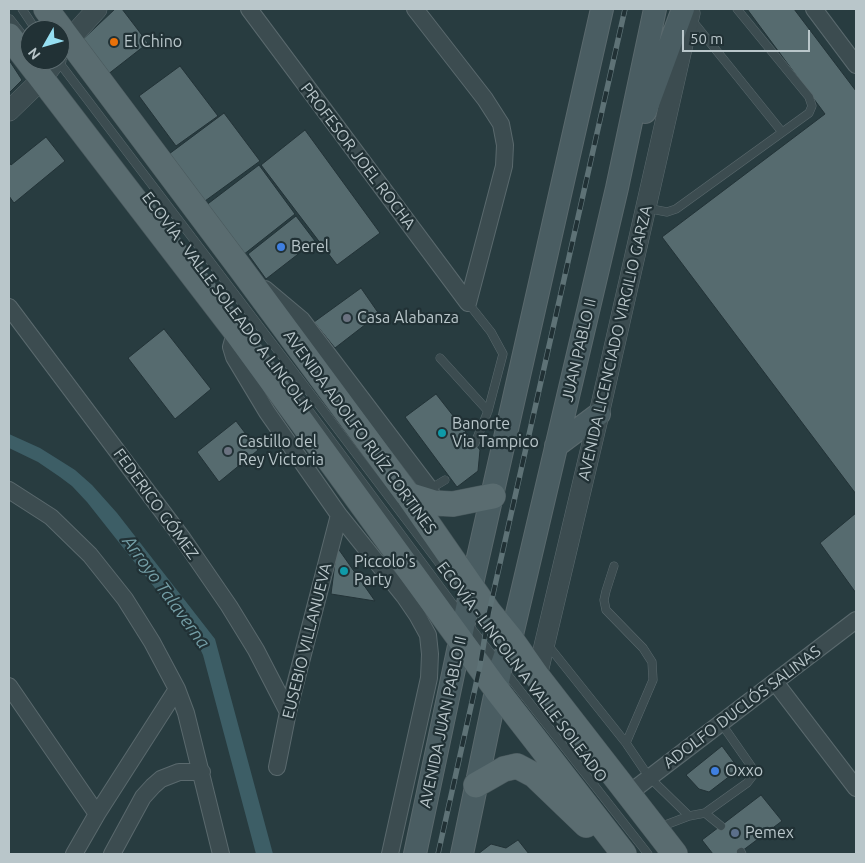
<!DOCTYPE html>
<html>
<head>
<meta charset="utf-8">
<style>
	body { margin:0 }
	#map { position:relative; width:865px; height:863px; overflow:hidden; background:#283c40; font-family:Ubuntu,sans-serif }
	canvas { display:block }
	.frame { position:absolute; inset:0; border:10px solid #b9c6ca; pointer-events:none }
	.north { position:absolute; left:20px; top:20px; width:50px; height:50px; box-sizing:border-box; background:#213135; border:1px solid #5e6d71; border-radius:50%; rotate:232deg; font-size:14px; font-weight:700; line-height:20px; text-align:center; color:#b9c6ca }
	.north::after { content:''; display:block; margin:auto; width:18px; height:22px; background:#96dff2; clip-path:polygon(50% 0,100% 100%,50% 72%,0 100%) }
	.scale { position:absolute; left:682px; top:30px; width:128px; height:22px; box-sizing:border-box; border:2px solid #b9c6ca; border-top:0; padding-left:6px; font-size:15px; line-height:18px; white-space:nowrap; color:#b9c6ca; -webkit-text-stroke:4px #213135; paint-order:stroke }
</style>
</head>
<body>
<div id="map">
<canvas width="865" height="863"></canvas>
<div class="frame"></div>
<div class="north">N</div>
<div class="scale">50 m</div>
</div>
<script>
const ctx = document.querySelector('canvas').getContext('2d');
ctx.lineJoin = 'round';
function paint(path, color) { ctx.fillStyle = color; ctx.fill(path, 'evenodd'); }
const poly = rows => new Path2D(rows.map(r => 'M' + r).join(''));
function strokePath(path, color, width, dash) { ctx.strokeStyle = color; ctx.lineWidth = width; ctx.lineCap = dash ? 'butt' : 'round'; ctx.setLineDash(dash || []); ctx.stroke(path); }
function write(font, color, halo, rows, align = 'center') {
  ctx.font = font + ' Ubuntu,sans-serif'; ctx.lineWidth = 4.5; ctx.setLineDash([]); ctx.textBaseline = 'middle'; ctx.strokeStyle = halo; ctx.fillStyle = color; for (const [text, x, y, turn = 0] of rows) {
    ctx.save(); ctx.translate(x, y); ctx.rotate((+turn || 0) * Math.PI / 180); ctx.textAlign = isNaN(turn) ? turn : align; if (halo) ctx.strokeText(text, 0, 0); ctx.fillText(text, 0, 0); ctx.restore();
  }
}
paint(poly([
	[9,434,40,448,56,458,75,470,92,485,117,513,215,639,273,854,256,854,203,655,196,640,87,502,72,486,60,477,38,462,9,448]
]), '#3d5e66');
const building = poly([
	[115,9,122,9,148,43,107,75,81,41,115,9],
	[747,9,794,9,856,91,856,494,662,237,825,114,747,9],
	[9,60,22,80,9,93,9,60],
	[180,66,218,116,176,146,139,96,180,66],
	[224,113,260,161,205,201,169,154,224,113],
	[305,130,380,233,337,265,261,165,305,130],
	[46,137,65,161,14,203,9,196,9,162,11,165,46,137],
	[259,165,295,214,243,255,205,206,259,165],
	[296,216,315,241,266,279,248,254,296,216],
	[361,288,379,314,335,348,314,322,361,288],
	[164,329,211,389,175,419,128,358,164,329],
	[436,394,480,450,478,471,457,487,405,417,436,394],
	[236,421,258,450,219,482,197,452,236,421],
	[856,513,856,593,820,543,856,513],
	[337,547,375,601,331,594,337,547],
	[722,746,739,769,709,792,699,789,686,775,722,746],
	[761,795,782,821,738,854,713,854,702,840,761,795],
	[518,840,529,854,478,854,491,844,506,848,518,840]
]);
paint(building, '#566b6f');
strokePath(building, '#233337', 1);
const service = poly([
	[22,9,36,30],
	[10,19,21,33],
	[691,19,782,132],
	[58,61,455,584],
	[646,208,667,212,676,209,809,113,812,106,809,97,737,9],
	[468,303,491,332,503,354,488,411,475,443],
	[440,358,488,411],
	[287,381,461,615],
	[430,489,445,480],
	[614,566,606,591,604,600,606,610,643,648,652,662,653,680,626,743],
	[468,624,648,854],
	[547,644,626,743,649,777,689,816],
	[705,813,747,783,754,774,751,766,721,723],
	[660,827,689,816,705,813,721,826],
	[741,852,742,854]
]);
const minor = poly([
	[249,9,468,303],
	[415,9,485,99,501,124,505,145,504,166,468,303],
	[814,9,856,65],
	[265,289,302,320,430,489,434,503],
	[9,307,183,539,229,606,256,650,288,712],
	[237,333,233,340,231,347,234,357,267,412,339,515,404,596,417,615,428,635,430,654,429,678,390,854],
	[9,490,51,517,90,555,125,599,152,642,177,689,186,713,221,854],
	[775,682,856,788],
	[9,686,97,814],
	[277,767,288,712,339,515],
	[628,794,856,620],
	[74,854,97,814,177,689],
	[112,854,143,797,153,786,161,779,179,772,202,772]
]);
const tertiary = poly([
	[61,51,69,40,97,9],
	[9,111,42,79,56,60],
	[537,676,599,414,690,13]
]);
const secondary = poly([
	[645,112,683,9],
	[556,446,599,414],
	[415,854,474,575,602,9],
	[462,854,501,667,511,639,617,188,655,9]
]);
const primary = poly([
	[46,9,241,269,408,495,489,612,511,639,537,676,675,854],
	[9,36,237,333,496,689,624,854],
	[408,495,434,503,453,504,493,496],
	[476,785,504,769,517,766,534,775,586,825]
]);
strokePath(service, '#5a696d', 9);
strokePath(minor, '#5a696d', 18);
strokePath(tertiary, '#5a696d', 21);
strokePath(secondary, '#5a696d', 24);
strokePath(primary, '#49585c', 26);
strokePath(service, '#3c4c50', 8);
strokePath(minor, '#3c4c50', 16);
strokePath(tertiary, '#3c4c50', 20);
strokePath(secondary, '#4a5d62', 22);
strokePath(primary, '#5a6c70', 25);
const rail = poly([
	[438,854,480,666,489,612,625,9]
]);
strokePath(rail, '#5e7276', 5.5);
strokePath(rail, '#213135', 4, [11]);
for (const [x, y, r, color] of [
	[114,42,5,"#e8710a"],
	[281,247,5,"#3f7fe0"],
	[347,318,5,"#6b7280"],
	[442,433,5,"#0f9aa8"],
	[228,451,5,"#6b7280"],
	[344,571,5,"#0f9aa8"],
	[715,771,5,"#3f7fe0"],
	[735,833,5,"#5c6f8a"]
]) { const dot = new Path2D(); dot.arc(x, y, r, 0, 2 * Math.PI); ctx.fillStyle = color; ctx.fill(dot); strokePath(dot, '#213135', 2); }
write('16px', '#b9c6ca', '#213135', [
	["El Chino",124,42],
	["Berel",291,247],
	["Casa Alabanza",357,318],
	["Banorte",452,424],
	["Via Tampico",452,442],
	["Castillo del",238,442],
	["Rey Victoria",238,460],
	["Piccolo's",354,562],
	["Party",354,580],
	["Oxxo",725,771],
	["Pemex",745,833]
], 'left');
write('16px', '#b9c6ca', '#213135', [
	["PROFESOR JOEL ROCHA",358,156,53],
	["ECOVÍA - VALLE SOLEADO A LINCOLN",227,302,53],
	["AVENIDA LICENCIADO VIRGILIO GARZA",615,343,-77],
	["JUAN PABLO II",579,350,-77],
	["AVENIDA ADOLFO RUÍZ CORTINES",360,432,54],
	["FEDERICO GÓMEZ",156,504,54],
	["EUSEBIO VILLANUEVA",307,641,-76],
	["ECOVÍA - LINCOLN A VALLE SOLEADO",522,672,53],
	["ADOLFO DUCLÓS SALINAS",742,707,-37],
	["AVENIDA JUAN PABLO II",443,722,-78]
]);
write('italic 18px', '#749ea6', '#213135', [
	["Arroyo Talaverna",166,592,54]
]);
</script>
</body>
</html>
